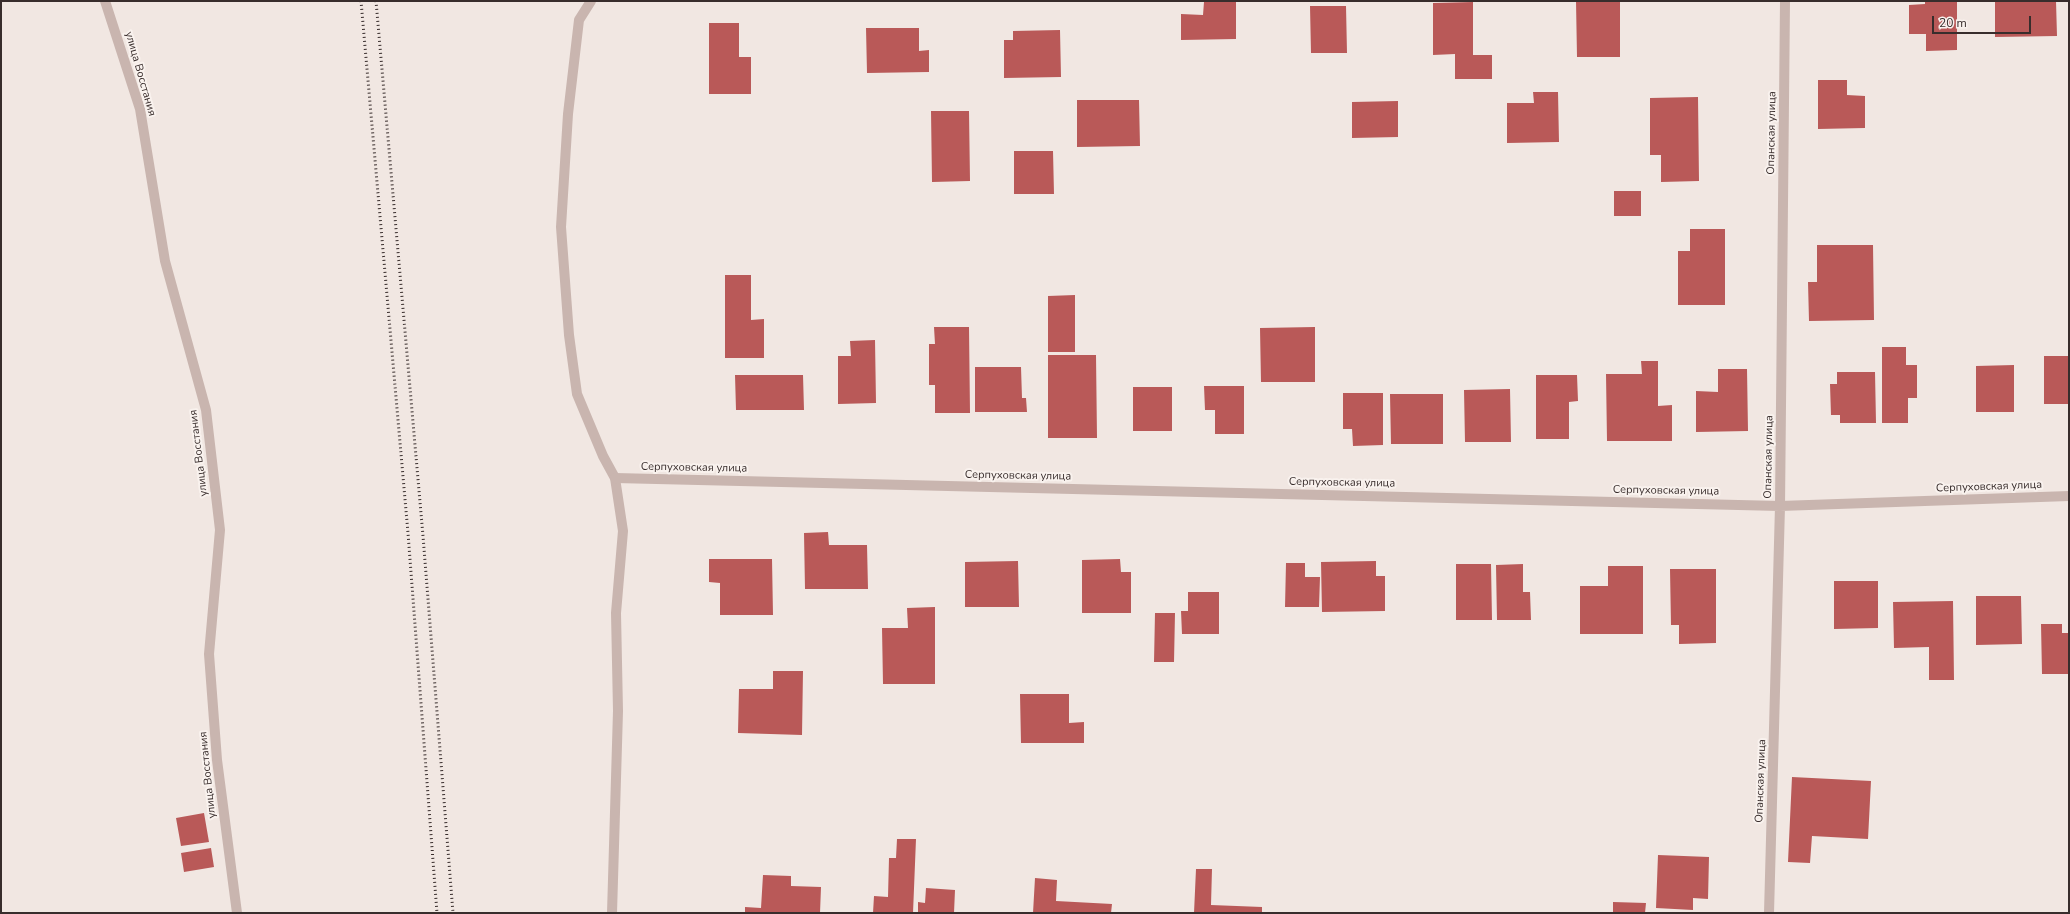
<!DOCTYPE html>
<html>
<head>
<meta charset="utf-8">
<style>
	body { margin:0 }
	#map { position:relative; width:2070px; height:914px; overflow:hidden; background:#f1e7e2; font-family:"Nunito Sans",sans-serif }
	canvas { display:block }
	.frame { position:absolute; inset:0; border:2px solid #382d2c; pointer-events:none }
	.scale { position:absolute; left:1932px; top:16px; width:99px; height:18px; box-sizing:border-box; border:2px solid #382d2c; border-top:0; padding-left:5px; font-size:12px; line-height:14px; white-space:nowrap; color:#382d2c; -webkit-text-stroke:3px #f9f2ee; paint-order:stroke }
</style>
</head>
<body>
<div id="map">
<canvas width="2070" height="914"></canvas>
<div class="frame"></div>
<div class="scale">20 m</div>
</div>
<script>
const ctx = document.querySelector('canvas').getContext('2d');
ctx.lineJoin = 'round';
function paint(path, color) { ctx.fillStyle = color; ctx.fill(path, 'evenodd'); }
const poly = rows => new Path2D(rows.map(r => 'M' + r).join(''));
function strokePath(path, color, width, dash) { ctx.strokeStyle = color; ctx.lineWidth = width; ctx.lineCap = dash ? 'butt' : 'round'; ctx.setLineDash(dash || []); ctx.stroke(path); }
function write(font, color, halo, rows, align = 'center') {
  ctx.font = font + ' "Nunito Sans",sans-serif'; ctx.lineWidth = 4; ctx.setLineDash([]); ctx.textBaseline = 'middle'; ctx.strokeStyle = halo; ctx.fillStyle = color; for (const [text, x, y, turn = 0] of rows) {
    ctx.save(); ctx.translate(x, y); ctx.rotate((+turn || 0) * Math.PI / 180); ctx.textAlign = isNaN(turn) ? turn : align; if (halo) ctx.strokeText(text, 0, 0); ctx.fillText(text, 0, 0); ctx.restore();
  }
}
paint(poly([
	[1576,1,1620,1,1620,57,1577,57],
	[1925,1,1957,1,1957,50,1926,51,1926,34,1909,34,1909,5,1925,4],
	[1995,1,2056,1,2057,36,1995,37],
	[1204,2,1236,2,1236,39,1181,40,1181,14,1203,15],
	[1473,2,1473,55,1492,55,1492,79,1455,79,1455,54,1433,55,1433,3],
	[1310,6,1346,6,1347,53,1311,53],
	[709,23,739,23,739,57,751,57,751,94,709,94],
	[866,28,919,28,919,51,929,50,929,72,867,73],
	[1060,30,1061,77,1004,78,1004,40,1013,40,1013,31],
	[1818,80,1847,80,1847,95,1865,96,1865,128,1818,129],
	[1533,92,1558,92,1559,142,1507,143,1507,103,1534,103],
	[1698,97,1699,181,1661,182,1661,155,1650,155,1650,98],
	[1077,100,1139,100,1140,146,1077,147],
	[1398,101,1398,137,1352,138,1352,102],
	[931,111,969,111,970,181,932,182],
	[1014,151,1053,151,1054,194,1014,194],
	[1614,191,1641,191,1641,216,1614,216],
	[1690,229,1725,229,1725,305,1678,305,1678,251,1690,251],
	[1817,245,1873,245,1874,320,1809,321,1808,282,1817,282],
	[725,275,751,275,751,320,764,319,764,358,725,358],
	[1075,295,1075,352,1048,352,1048,296],
	[934,327,969,327,970,413,935,413,935,385,929,385,929,344,935,344],
	[1315,327,1315,382,1261,382,1260,328],
	[875,340,876,403,838,404,838,356,851,356,850,341],
	[1882,347,1906,347,1906,365,1917,365,1917,398,1908,398,1908,423,1882,423],
	[1048,355,1096,355,1097,438,1048,438],
	[2044,356,2069,356,2069,404,2044,404],
	[1641,361,1658,361,1658,406,1672,405,1672,441,1607,441,1606,374,1642,374],
	[2014,365,2014,412,1976,412,1976,366],
	[975,367,1021,367,1022,398,1026,398,1027,412,975,412],
	[1718,369,1747,369,1748,431,1696,432,1696,391,1718,392],
	[1837,372,1875,372,1876,423,1840,423,1840,415,1831,415,1830,384,1837,384],
	[735,375,803,375,804,410,736,410],
	[1536,375,1577,375,1578,401,1569,402,1569,439,1536,439],
	[1204,386,1244,386,1244,434,1215,434,1215,410,1205,410],
	[1133,387,1172,387,1172,431,1133,431],
	[1510,389,1511,442,1465,442,1464,390],
	[1343,393,1383,393,1383,445,1353,446,1352,429,1343,429],
	[1390,394,1443,394,1443,444,1391,444],
	[828,532,829,545,867,545,868,589,805,589,804,533],
	[709,559,772,559,773,615,720,615,720,583,709,582],
	[1120,559,1121,572,1131,572,1131,613,1082,613,1082,560],
	[1018,561,1019,607,965,607,965,562],
	[1376,561,1376,576,1385,576,1385,611,1322,612,1321,562],
	[1286,563,1305,563,1305,577,1320,577,1319,607,1285,607],
	[1456,564,1491,564,1492,620,1456,620],
	[1523,564,1523,592,1530,592,1531,620,1497,620,1496,565],
	[1608,566,1643,566,1643,634,1580,634,1580,586,1608,586],
	[1670,569,1716,569,1716,643,1679,644,1679,625,1671,625],
	[1834,581,1878,581,1878,628,1834,629],
	[1188,592,1219,592,1219,634,1182,634,1181,611,1188,611],
	[1976,596,2021,596,2022,644,1976,645],
	[1953,601,1954,680,1929,680,1929,647,1894,648,1893,602],
	[935,607,935,684,883,684,882,628,908,628,907,608],
	[1155,613,1175,613,1174,662,1154,662],
	[2041,624,2062,624,2062,633,2069,633,2069,674,2042,674],
	[773,671,803,671,802,735,738,733,739,689,773,689],
	[1020,694,1069,694,1069,723,1084,722,1084,743,1021,743],
	[1792,777,1871,781,1868,839,1812,836,1810,863,1788,862],
	[204,813,209,842,181,846,176,818],
	[897,839,916,839,913,913,873,913,874,896,888,897,889,858,896,858],
	[211,848,214,867,184,872,181,853],
	[1658,855,1709,857,1708,899,1693,898,1693,910,1656,908],
	[1196,869,1212,869,1211,905,1262,907,1262,913,1194,913],
	[763,875,791,876,791,886,821,887,820,913,745,913,745,907,761,908],
	[1035,878,1057,880,1056,901,1112,904,1111,913,1033,913],
	[926,888,955,890,954,913,918,913,918,902,925,903],
	[1613,902,1646,903,1645,913,1613,913]
]), '#b95958');
strokePath(poly([
	[591,1,579,20,568,114,561,227,569,335,577,394,603,456,615,478,623,531,616,613,618,711,612,913]
]), '#c9b5af', 10);
strokePath(poly([
	[105,1,140,109,165,261,206,410,220,530,209,654,217,760,237,913],
	[615,478,1780,506,2069,496],
	[1769,913,1780,506,1785,1]
]), '#c9b5af', 10);
strokePath(poly([
	[361,1,408,533,437,913],
	[376,1,423,536,453,913]
]), '#382d2c', 3, [1, 3]);
write('11px', '#382d2c', '#f9f2ee', [
	["улица Восстания",140,74,74],
	["Опанская улица",1772,133,-89],
	["улица Восстания",199,453,-97],
	["Опанская улица",1769,457,-89],
	["Серпуховская улица",694,468,1],
	["Серпуховская улица",1018,476,1],
	["Серпуховская улица",1342,483,1],
	["Серпуховская улица",1989,487,-2],
	["Серпуховская улица",1666,491,1],
	["улица Восстания",208,775,-96],
	["Опанская улица",1761,781,-88]
]);
</script>
</body>
</html>
